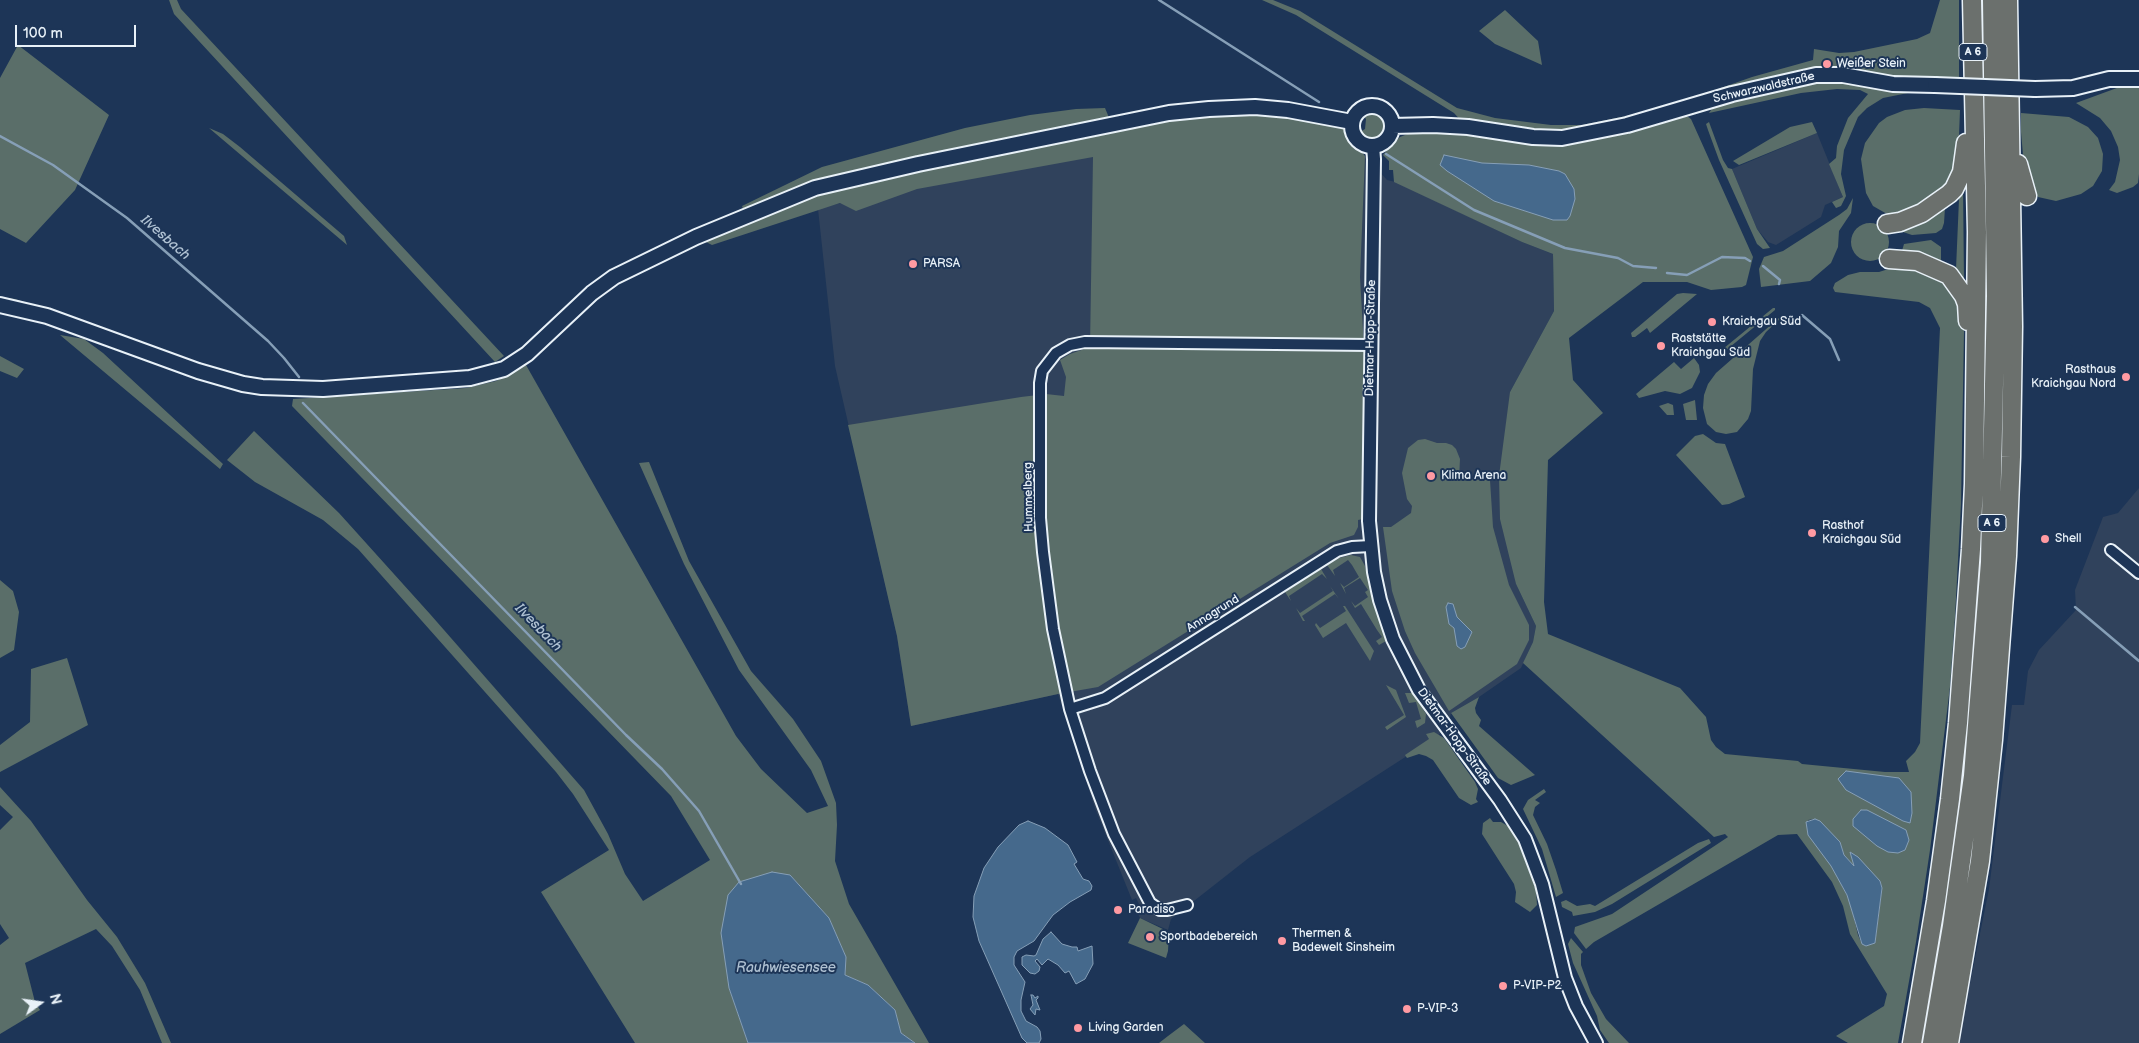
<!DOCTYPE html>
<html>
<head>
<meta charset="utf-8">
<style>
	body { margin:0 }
	#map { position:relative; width:2139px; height:1043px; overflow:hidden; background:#1d3557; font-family:"Balsamiq Sans",sans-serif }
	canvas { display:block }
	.north { position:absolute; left:15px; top:978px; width:50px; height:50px; -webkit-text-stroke:4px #1d3557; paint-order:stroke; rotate:76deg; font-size:14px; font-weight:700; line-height:20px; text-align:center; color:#e8f1f8 }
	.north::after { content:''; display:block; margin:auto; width:18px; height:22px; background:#e8f1f8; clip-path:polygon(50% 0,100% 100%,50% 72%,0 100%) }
	.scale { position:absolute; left:15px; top:25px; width:121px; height:22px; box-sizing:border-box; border:2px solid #e8f1f8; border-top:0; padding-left:6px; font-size:15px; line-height:18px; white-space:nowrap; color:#e8f1f8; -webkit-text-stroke:4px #1d3557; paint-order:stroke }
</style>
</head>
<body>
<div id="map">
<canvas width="2139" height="1043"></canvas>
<div class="north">N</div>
<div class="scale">100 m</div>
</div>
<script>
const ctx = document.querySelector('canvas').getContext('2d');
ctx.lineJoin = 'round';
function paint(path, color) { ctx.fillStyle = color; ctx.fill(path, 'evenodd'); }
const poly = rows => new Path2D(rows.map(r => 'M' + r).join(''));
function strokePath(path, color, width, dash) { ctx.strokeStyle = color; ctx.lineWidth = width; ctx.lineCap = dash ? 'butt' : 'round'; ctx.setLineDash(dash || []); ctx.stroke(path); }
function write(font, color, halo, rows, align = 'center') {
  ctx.font = font + ' "Balsamiq Sans",sans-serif'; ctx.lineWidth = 4; ctx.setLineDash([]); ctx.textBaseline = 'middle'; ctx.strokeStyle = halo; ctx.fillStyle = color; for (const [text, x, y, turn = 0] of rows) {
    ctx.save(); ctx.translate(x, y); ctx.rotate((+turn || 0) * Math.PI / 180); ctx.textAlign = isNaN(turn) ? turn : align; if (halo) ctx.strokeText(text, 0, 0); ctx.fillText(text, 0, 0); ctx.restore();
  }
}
paint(poly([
	[1817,133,1843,197,1825,205,1821,217,1776,245,1768,242,1757,229,1732,169],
	[1308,148,1365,156,1387,180,1396,182,1522,242,1553,254,1554,311,1510,392,1516,584,1536,626,1533,642,1521,668,1479,697,1451,713,1449,721,1438,736,1250,857,1171,919,1168,930,1140,918,1137,912,1142,910,1136,898,1132,900,1095,808,1058,694,911,726,897,636,835,366,818,209,1016,157],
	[2139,488,2139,1043,1958,1043,1989,889,2012,705,2024,705,2028,671,2039,650,2076,610,2075,590,2103,517,2118,513]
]), '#30425c');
paint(poly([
	[169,0,177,0,181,9,504,356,495,362,174,14],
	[1262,0,1273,0,1300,11,1457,108,1495,118,1551,125,1582,125,1636,114,1684,101,1752,77,1813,60,1814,49,1839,53,1854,52,1917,39,1930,33,1940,0,1959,0,1959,80,1881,77,1849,71,1648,116,1550,134,1463,123,1454,113,1296,15],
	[1505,10,1538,41,1542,65,1495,44,1479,31],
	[18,45,109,115,75,190,26,243,0,229,0,78],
	[1817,79,1932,90,1931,92,1908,93,1883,98,1867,108,1858,117,1844,150,1841,174,1846,196,1841,206,1836,208,1832,202,1843,197,1829,164,1836,158,1837,146,1848,118,1868,94,1860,90,1837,89,1801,93,1709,113,1715,104],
	[2125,85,2139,85,2139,174,2138,183,2133,187,2117,193,2109,190,2115,182,2120,160,2118,147,2111,131,2100,118,2076,103],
	[1105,108,1110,120,744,212,742,206,822,167,965,128,1030,115,1076,109],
	[1924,108,1960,110,1959,136,1954,166,1943,189,1931,201,1898,217,1887,214,1873,206,1866,193,1861,159,1865,143,1879,123,1887,117,1905,110],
	[1373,110,1383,114,1388,125,1385,136,1378,140,1371,141,1363,138,1358,133,1365,129,1366,119,1362,114],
	[1250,112,1304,118,1343,127,1365,156,1360,277,1365,366,1363,519,1358,520,1358,527,1354,535,1330,543,1098,687,1058,694,911,726,897,636,848,425,1021,397,1046,394,1064,396,1066,377,1060,360,1070,354,1090,347,1093,157,917,189,856,211,840,203,712,245,706,242,789,205,826,192,1057,139,1149,122],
	[2021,113,2069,117,2088,127,2098,138,2103,154,2102,171,2093,186,2081,194,2056,201,2038,197,2028,183,2024,166,2021,132],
	[1684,114,1691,119,1753,257,1746,285,1742,287,1711,290,1687,282,1643,282,1569,338,1573,380,1603,413,1548,460,1544,602,1548,634,1680,688,1706,717,1711,740,1716,747,1725,754,1798,761,1802,764,1885,772,1909,772,1906,761,1915,752,1920,743,1940,328,1930,308,1919,302,1835,292,1833,288,1835,283,1848,275,1860,272,1879,272,1907,263,1950,283,1962,314,1964,332,1961,504,1955,617,1950,687,1930,850,1916,942,1898,1043,1848,1043,1836,1036,1884,1006,1887,994,1850,934,1843,906,1832,882,1797,834,1778,835,1594,942,1586,949,1574,933,1575,927,1612,914,1728,837,1725,834,1714,837,1523,663,1533,642,1536,626,1516,584,1500,519,1499,476,1510,392,1554,311,1553,254,1522,242,1394,182,1393,170,1389,170,1389,161,1383,155,1393,143,1400,137,1410,133,1445,130,1578,141,1620,133],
	[1815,819,1840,842,1844,855,1855,867,1880,881,1882,888,1875,943,1862,944,1858,935,1850,901,1808,820],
	[1709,122,1723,160,1728,168,1732,169,1757,229,1770,248,1763,249,1757,244,1719,160,1708,130,1706,124],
	[1812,122,1817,133,1739,165,1733,161,1790,127],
	[209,128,223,134,240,147,344,236,347,245],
	[1963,183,1964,283,1956,274,1956,269,1959,199,1960,186],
	[1853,198,1851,213,1839,231,1838,247,1831,263,1810,281,1761,287,1759,269,1764,257,1783,251,1839,215,1847,209],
	[1943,206,1945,208,1944,223,1942,229,1936,233,1912,235,1900,231,1899,228],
	'1851 242a19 19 0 1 1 38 0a19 19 0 1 1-38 0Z',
	[1931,240,1941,247,1941,264,1901,254,1904,244],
	[1683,293,1697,294,1650,333,1647,328,1635,337,1632,337,1631,333,1677,294],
	[0,297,15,299,46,309,222,371,273,382,292,380,293,384,231,379,0,301],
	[1773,308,1775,308,1775,310,1719,356,1718,353],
	[1781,316,1781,318,1766,332,1760,341,1753,369,1751,411,1748,419,1737,432,1726,434,1716,432,1707,424,1703,408,1704,395,1708,384,1716,373],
	[60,335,84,339,103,353,223,464,220,469],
	[0,356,24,369,17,378,0,371],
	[1694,358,1699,365,1700,372,1692,388,1680,394,1665,391,1639,398,1636,394,1674,362,1681,369],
	[526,365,736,736,761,769,807,813,828,806,811,770,739,670,684,564,639,463,649,462,689,561,751,671,793,719,821,761,836,803,837,825,835,861,849,904,929,1043,915,1043,901,1033,895,1010,868,985,845,975,846,957,829,918,790,875,729,988,748,1043,635,1043,541,892,609,850,573,794,556,772,358,549,323,520,255,482,227,460,254,431,339,513,430,614,584,790,608,834,625,874,643,901,710,860,671,796,292,406,293,399,466,388,496,381],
	[1695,400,1697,420,1686,420,1683,404],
	[1668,403,1673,405,1674,415,1667,415,1659,406],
	[1703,434,1716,443,1725,444,1745,497,1729,504,1722,505,1676,455,1695,436],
	[1425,439,1437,443,1446,443,1452,445,1456,449,1460,459,1459,479,1490,480,1493,527,1509,585,1529,625,1529,640,1517,664,1449,711,1415,653,1405,631,1392,591,1383,527,1391,527,1411,513,1412,506,1407,499,1402,473,1408,448,1418,440],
	[1351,555,1360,557,1365,566,1375,608,1386,641,1379,645,1376,641,1382,637,1377,630,1361,604,1355,608,1351,601,1355,606,1368,597,1365,592,1368,590,1360,578,1344,588,1346,594,1340,583,1344,587,1359,577,1352,565,1348,560,1333,570,1335,576,1327,565,1339,558],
	[1321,569,1327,579,1322,574,1289,596,1291,601,1285,592],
	[0,580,13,591,19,612,14,650,0,658],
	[1330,586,1339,599,1335,594,1302,616,1305,621,1303,621,1296,608,1300,613,1333,591],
	[1343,606,1345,606,1374,651,1370,661,1346,623,1323,638,1315,625,1316,623,1320,628,1346,611],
	[67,658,88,725,0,772,0,745,30,722,31,669],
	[1386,685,1396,690,1406,717,1387,730,1385,727,1404,715],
	[1405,693,1413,693,1426,714,1425,723,1417,728,1415,721,1421,719,1416,702,1409,703],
	[1479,697,1475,708,1476,713,1481,720,1479,726,1535,775,1511,785,1498,778,1451,713],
	[1434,732,1444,738,1475,782,1478,789,1476,799,1478,802,1471,805,1459,798,1433,760,1426,756,1419,754,1407,758,1405,755,1429,739,1426,734],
	[0,787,31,821,87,900,117,937,145,983,171,1043,162,1043,140,990,112,946,96,929,25,963,35,1002,40,1010,0,1034,0,945,9,938,0,924,0,830,13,817,0,805],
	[1544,789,1546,792,1535,800,1540,803,1535,807,1533,815,1547,844,1556,870,1563,893,1556,897,1542,849,1523,809,1528,800],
	[1490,818,1493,822,1501,822,1508,826,1519,844,1536,890,1537,905,1530,912,1515,902,1516,892,1514,884,1482,834,1483,823],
	[1709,839,1711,843,1612,904,1595,912,1573,916,1572,912,1562,907,1561,902,1566,900,1577,906,1590,904,1595,906,1698,843],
	[1140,918,1169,932,1168,951,1166,958,1128,943],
	[1571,938,1583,952,1581,954,1581,965,1591,993,1606,1019,1629,1043,1609,1043,1600,1030,1597,1016,1573,963,1568,944],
	[1184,1024,1205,1043,1159,1043,1168,1036]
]), '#5a6e69');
const water = poly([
	[1444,155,1482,163,1529,165,1559,171,1565,174,1574,189,1575,199,1570,216,1567,220,1553,220,1494,201,1447,171,1440,165,1444,155],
	[1448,603,1453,604,1457,617,1472,632,1465,647,1461,649,1457,646,1454,628,1449,624,1446,607,1448,603],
	[1846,771,1899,778,1911,792,1912,813,1910,823,1903,821,1846,790,1838,779,1846,771],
	[1861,810,1867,810,1906,830,1909,840,1905,850,1898,853,1888,852,1877,846,1853,826,1853,819,1861,810],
	[1815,819,1820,821,1840,842,1844,855,1854,866,1850,852,1858,857,1880,881,1882,888,1875,943,1866,946,1862,944,1847,895,1831,866,1808,835,1806,822,1815,819],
	[1028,821,1045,828,1068,845,1077,862,1074,864,1083,879,1089,881,1092,886,1091,890,1070,902,1053,915,1034,941,1017,951,1014,957,1014,965,1025,982,1021,1000,1021,1011,1026,1021,1037,1027,1040,1031,1041,1039,1039,1043,1027,1043,1022,1038,979,941,973,917,974,896,984,868,998,847,1019,825,1028,821],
	[772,872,790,875,829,918,846,957,845,975,868,985,895,1010,901,1033,915,1043,748,1043,729,988,721,933,728,895,739,882,772,872],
	[1051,932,1062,944,1072,947,1077,947,1078,951,1092,946,1093,964,1085,979,1076,984,1069,971,1065,973,1058,965,1048,959,1042,965,1037,959,1035,961,1040,967,1039,971,1035,974,1030,973,1022,965,1022,957,1026,955,1034,956,1036,955,1043,939,1051,932],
	[1031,995,1033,995,1035,998,1038,996,1038,998,1036,1000,1040,1010,1036,1009,1035,1015,1030,1009,1033,1005,1031,995]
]);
paint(water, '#45698c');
strokePath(water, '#869fb7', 1);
strokePath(poly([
	[1159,0,1319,102],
	[0,136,53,165,127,218,268,341,284,358,299,377],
	[1386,154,1474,210,1565,248,1618,258,1633,266,1656,268],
	[1763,266,1780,280,1779,284],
	[1667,273,1687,275,1722,257,1745,258,1750,261],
	[1802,315,1830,339,1839,360],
	[303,403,626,735,662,769,699,811,741,884],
	[2075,607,2139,661]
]), '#869fb7', 2.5);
const minor = poly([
	[2111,550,2139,573],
	[1070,709,1105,698,1337,551,1352,547,1371,546],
	[1187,905,1167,910,1160,910,1150,903,1114,834,1090,771,1070,709,1053,629,1043,552,1040,518,1040,383,1042,371,1056,353,1070,345,1085,342,1371,345]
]);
const tertiary = poly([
	[1373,146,1374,159,1369,521,1374,572,1380,600,1393,639,1419,690,1500,800,1525,839,1542,884,1565,978,1576,1006,1596,1043]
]);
const secondary = poly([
	[2035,89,2073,88,2109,79,2139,79],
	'1352 126a20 20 0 1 1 40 0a20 20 0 1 1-40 0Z',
	[1392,126,1433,125,1468,127,1533,137,1562,138,1627,125,1732,94,1816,75,1843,75,1893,84,1935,85],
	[0,305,47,316,198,371,243,384,262,387,323,389,470,378,504,369,527,354,592,293,614,277,696,237,815,188,918,164,1169,113,1209,109,1255,107,1288,110,1352,122]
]);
const motorway = poly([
	[2018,164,2027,196],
	[1887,224,1900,222,1922,213,1949,194,1954,189,1962,172,1966,143],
	[1889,259,1917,261,1949,275,1964,296,1967,304,1968,321],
	[1912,1043,1936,901,1950,799,1958,723,1971,549,1974,484,1977,232,1972,0],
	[1932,1043,1952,926,1973,776,1990,562,1996,296,1992,0],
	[1949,1043,1980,861,1993,740,2007,556,2011,457,2013,326,2008,0]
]);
strokePath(minor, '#e8f1f8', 14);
strokePath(tertiary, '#e8f1f8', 16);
strokePath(secondary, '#e8f1f8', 18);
strokePath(motorway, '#e8f1f8', 21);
strokePath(minor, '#1d3557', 10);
strokePath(tertiary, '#1d3557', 12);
strokePath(secondary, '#1d3557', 14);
strokePath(motorway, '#6b706d', 18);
const secondaryBridge = poly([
	[1935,85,2035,89]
]);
strokePath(secondaryBridge, '#e8f1f8', 18, []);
strokePath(secondaryBridge, '#1d3557', 14);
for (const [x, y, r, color] of [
	[1827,64,5,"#ff9aa2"],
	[913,264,5,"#ff9aa2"],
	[1712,322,5,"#ff9aa2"],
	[1661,346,5,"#ff9aa2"],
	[2126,377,5,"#ff9aa2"],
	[1431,476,5,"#ff9aa2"],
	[1812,533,5,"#ff9aa2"],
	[2045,539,5,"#ff9aa2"],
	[1118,910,5,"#ff9aa2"],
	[1150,937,5,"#ff9aa2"],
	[1282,941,5,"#ff9aa2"],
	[1503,986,5,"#ff9aa2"],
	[1407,1009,5,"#ff9aa2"],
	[1078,1028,5,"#ff9aa2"]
]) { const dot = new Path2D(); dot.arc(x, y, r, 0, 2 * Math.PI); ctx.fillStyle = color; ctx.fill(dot); strokePath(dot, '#1d3557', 2); }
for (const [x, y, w] of [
	[1973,52,28],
	[1992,523,28]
]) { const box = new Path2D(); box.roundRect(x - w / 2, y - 8.5, w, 17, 4); ctx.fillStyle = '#1d3557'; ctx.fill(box); strokePath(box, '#e8f1f8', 1); }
write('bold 11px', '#e8f1f8', null, [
	["A 6",1973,52],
	["A 6",1992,523]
]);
write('12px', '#e8f1f8', '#1d3557', [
	["Weißer Stein",1837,64],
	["PARSA",923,264],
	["Kraichgau Süd",1722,322],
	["Raststätte",1671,339],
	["Kraichgau Süd",1671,353],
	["Rasthaus",2116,370,"right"],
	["Kraichgau Nord",2116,384,"right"],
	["Klima Arena",1441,476],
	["Rasthof",1822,526],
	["Kraichgau Süd",1822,540],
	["Shell",2055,539],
	["Paradiso",1128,910],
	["Thermen &",1292,934],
	["Badewelt Sinsheim",1292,948],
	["Sportbadebereich",1160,937],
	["P-VIP-P2",1513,986],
	["P-VIP-3",1417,1009],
	["Living Garden",1088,1028]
], 'left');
write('12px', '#e8f1f8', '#1d3557', [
	["Schwarzwaldstraße",1764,88,-13],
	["Dietmar-Hopp-Straße",1371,338,-89],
	["Hummelberg",1029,497,-91],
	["Annagrund",1213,614,-32],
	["Dietmar-Hopp-Straße",1454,737,54]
]);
write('italic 14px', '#afc1d2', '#1d3557', [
	["Ilvesbach",165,238,41],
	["Ilvesbach",538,628,46],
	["Rauhwiesensee",786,968]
]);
</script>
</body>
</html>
